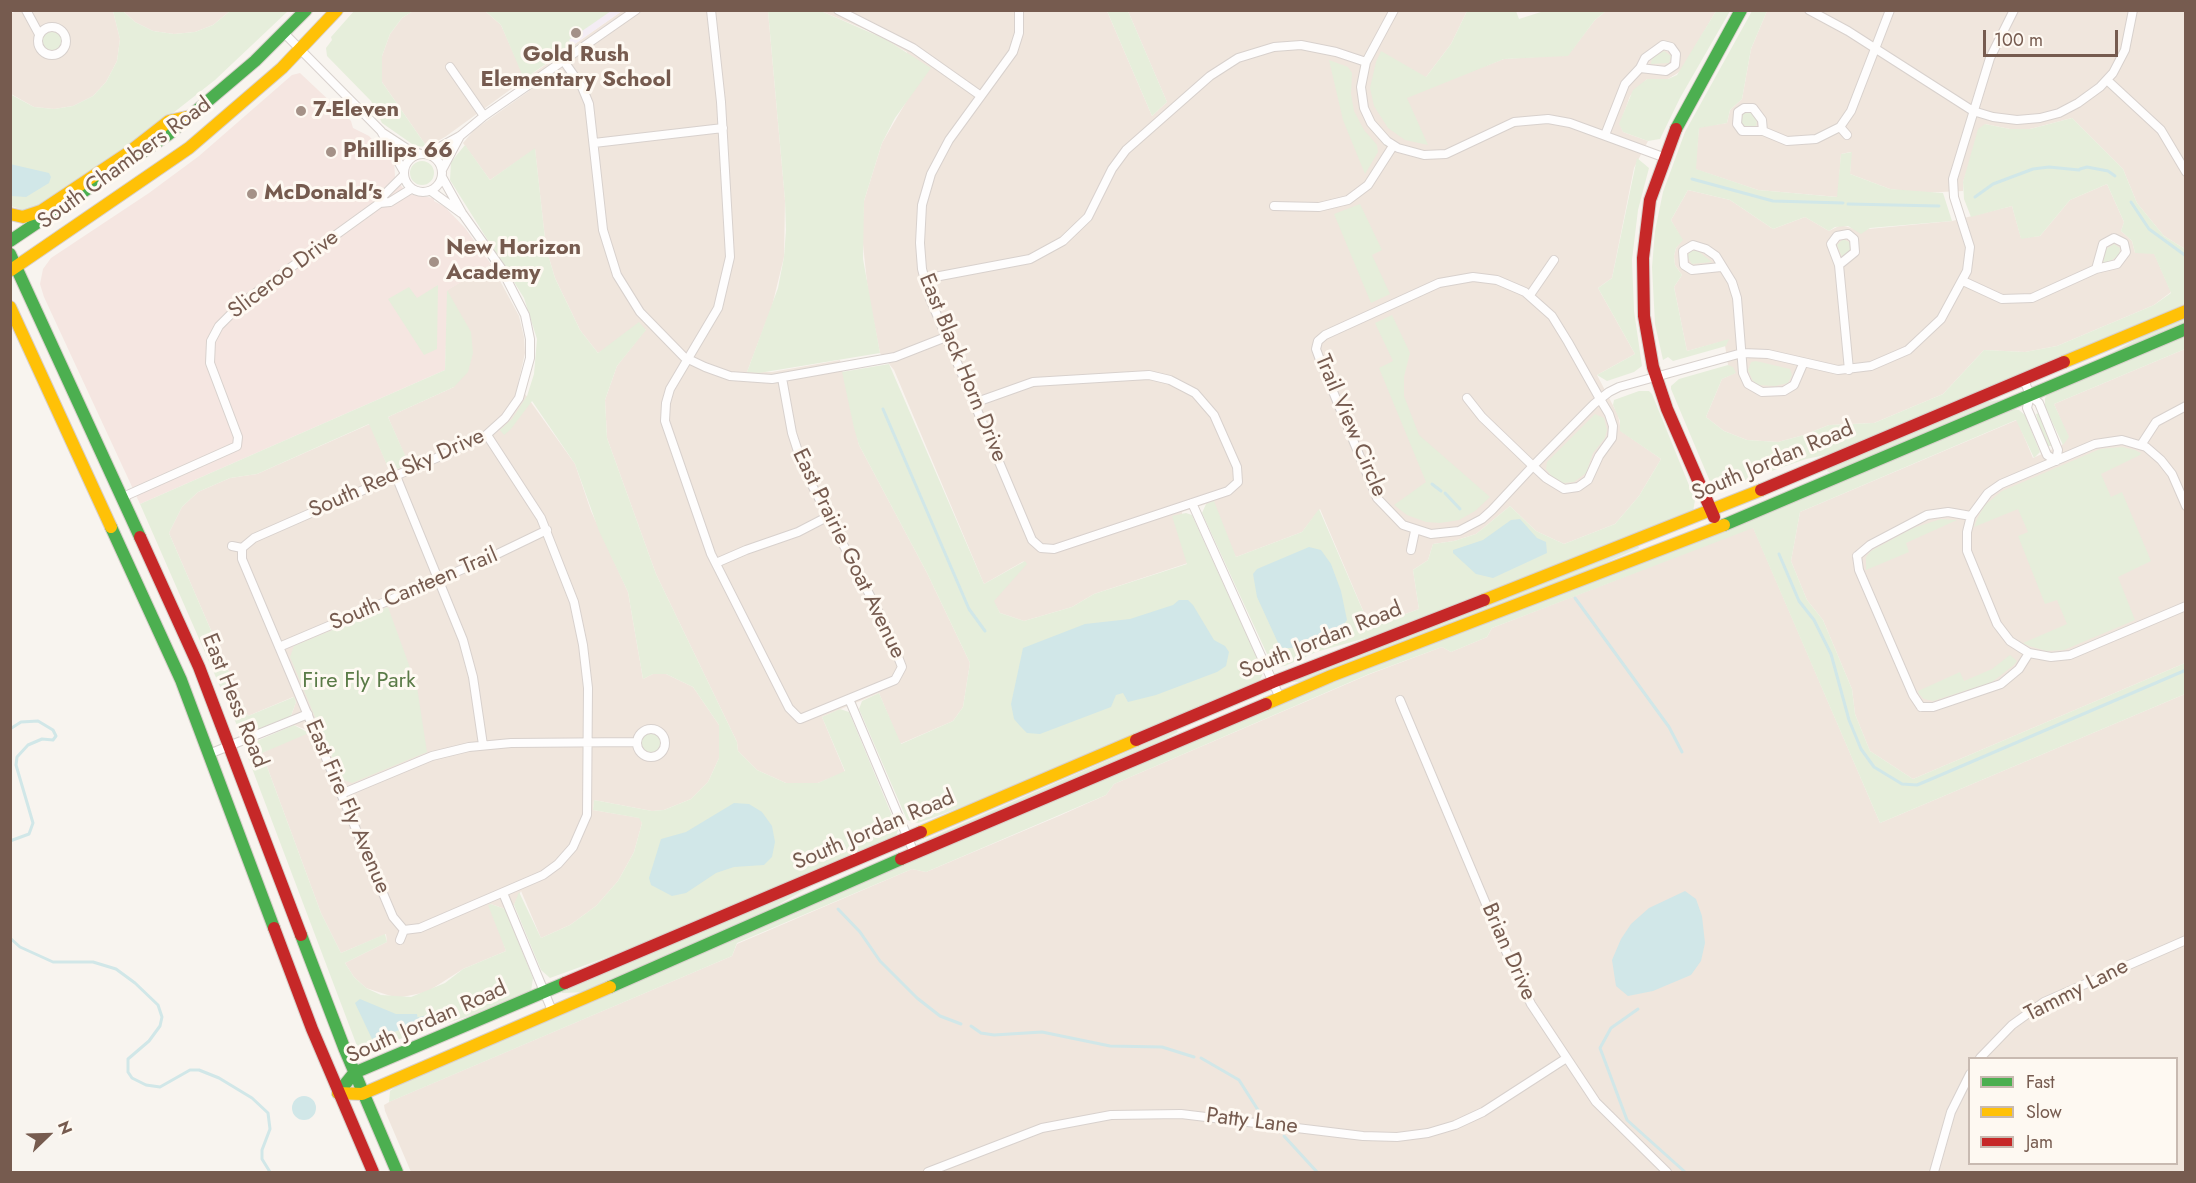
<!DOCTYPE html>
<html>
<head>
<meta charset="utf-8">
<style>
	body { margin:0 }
	#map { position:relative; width:2196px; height:1183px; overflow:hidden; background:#f8f4ef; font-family:Jost,sans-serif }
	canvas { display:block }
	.frame { position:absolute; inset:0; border:12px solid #765b4f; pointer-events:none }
	.legend { position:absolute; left:1968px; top:1057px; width:210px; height:108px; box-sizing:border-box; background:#fef9f2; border:2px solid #c8bab1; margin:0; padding:8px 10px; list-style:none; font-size:18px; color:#765b4f }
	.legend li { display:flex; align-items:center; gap:12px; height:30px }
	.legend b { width:30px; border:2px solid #c8bab1 }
	.north { position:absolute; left:18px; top:1105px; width:60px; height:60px; -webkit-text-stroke:4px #fef9f2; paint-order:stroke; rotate:67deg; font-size:16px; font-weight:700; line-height:24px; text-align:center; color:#765b4f }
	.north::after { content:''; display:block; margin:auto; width:21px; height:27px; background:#765b4f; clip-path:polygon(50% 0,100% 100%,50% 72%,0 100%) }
	.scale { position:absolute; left:1983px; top:30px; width:135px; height:27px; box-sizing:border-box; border:3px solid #765b4f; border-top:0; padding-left:8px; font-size:18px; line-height:21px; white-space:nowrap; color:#765b4f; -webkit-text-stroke:4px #fef9f2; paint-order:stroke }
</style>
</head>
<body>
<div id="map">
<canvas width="2196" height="1183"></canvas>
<div class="frame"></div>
<ul class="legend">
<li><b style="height:8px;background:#4caf50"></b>Fast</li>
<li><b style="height:8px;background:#ffc107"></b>Slow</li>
<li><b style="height:8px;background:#c62828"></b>Jam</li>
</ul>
<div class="north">N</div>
<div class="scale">100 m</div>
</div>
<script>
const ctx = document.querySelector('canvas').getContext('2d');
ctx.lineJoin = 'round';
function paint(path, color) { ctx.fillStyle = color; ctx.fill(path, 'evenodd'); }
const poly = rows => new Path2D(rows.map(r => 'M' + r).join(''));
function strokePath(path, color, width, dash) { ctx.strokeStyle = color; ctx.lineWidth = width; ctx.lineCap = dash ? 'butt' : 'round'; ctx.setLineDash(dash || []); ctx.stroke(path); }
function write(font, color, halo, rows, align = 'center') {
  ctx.font = font + ' Jost,sans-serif'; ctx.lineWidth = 6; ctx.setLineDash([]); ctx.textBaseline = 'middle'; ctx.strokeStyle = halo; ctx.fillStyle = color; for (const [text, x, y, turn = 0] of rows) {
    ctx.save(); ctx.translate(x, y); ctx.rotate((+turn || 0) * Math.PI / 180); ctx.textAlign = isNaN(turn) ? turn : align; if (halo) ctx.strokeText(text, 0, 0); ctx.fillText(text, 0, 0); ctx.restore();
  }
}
paint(poly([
	[19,10,113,11,120,39,117,61,106,82,93,96,73,106,54,109,34,107,11,94,10,14],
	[123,11,230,11,213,25,195,32,174,34,153,31,135,22],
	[413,11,485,11,501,25,525,79,622,11,768,11,785,200,784,257,772,306,747,372,772,372,840,360,859,445,927,573,970,663,963,707,953,721,900,744,879,693,822,717,845,772,818,783,786,783,757,770,738,751,737,742,656,574,607,438,605,400,617,366,646,329,598,353,580,330,555,278,546,248,535,149,490,180,463,143,474,130,529,91,525,79,445,137,427,147,382,82,382,56,390,34,402,18],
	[821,11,1107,11,1152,116,1167,102,1128,11,1467,11,1451,44,1426,77,1437,84,1504,59,1568,55,1595,20,1606,11,1716,11,1681,71,1668,79,1647,79,1630,96,1620,124,1623,132,1648,141,1634,168,1612,278,1598,288,1635,354,1597,375,1618,415,1621,431,1661,459,1639,496,1615,524,1564,544,1536,531,1510,506,1476,534,1454,541,1433,544,1428,560,1413,570,1419,609,1370,627,1320,509,1302,532,1236,557,1206,504,1182,512,1188,563,1094,594,1072,607,1024,621,1000,613,993,601,1024,561,984,584,894,370,880,353,868,292,862,235,864,201,882,143,909,97,907,52,866,30],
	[1767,11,2185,11,2185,249,2164,236,2137,203,2123,169,2072,118,2030,129,2010,129,1985,124,1963,182,1963,191,1919,193,1890,189,1850,174,1851,152,1841,154,1838,197,1758,190,1695,169,1699,127,1727,123,1730,110,1742,99,1751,49],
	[2107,184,2124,222,2121,231,2132,241,2135,253,2154,253,2171,292,2154,305,2057,346,2025,352,1984,350,1943,394,1874,423,1829,425,1804,435,1778,442,1747,440,1724,431,1706,417,1722,379,1735,373,1728,365,1725,345,1728,340,1687,351,1674,287,1682,275,1675,265,1674,256,1676,248,1682,240,1671,220,1688,190,1730,200,1773,229,1805,217,1829,231,1841,225,1858,230,1952,221,2012,206,2021,238,2040,236,2070,200],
	[491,264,519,316,524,337,525,353,518,384,575,464,591,511,628,592,643,679,653,674,666,674,693,687,719,725,719,758,708,782,691,799,664,810,652,811,594,800,593,810,640,818,642,823,634,852,618,881,596,906,570,925,541,938,521,891,514,905,505,909,491,904,506,951,463,969,427,992,397,998,366,988,354,977,345,963,387,942,386,934,341,953,321,913,262,753,307,730,294,725,291,716,296,702,293,697,248,716,169,533,182,507,198,492,230,478,257,474,370,424,390,472,408,463,388,417,454,387,447,290],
	[2185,349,2185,663,1913,779,1870,751,1855,714,1852,689,1823,620,1807,600,1791,561,1800,512,2017,420,2033,458,2062,445,2068,437,2054,404],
	[1753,527,1880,823,2185,694,2185,1172,411,1172,385,1111,384,1105,391,1101,732,956,737,944,912,869,926,872,1059,816,1106,795,1114,784,1370,674,1442,647,1451,652,1487,637,1492,628],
	[1970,1058,2176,1058,2176,1164,1970,1164]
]), '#f0e6dd');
paint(poly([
	[300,73,351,121,353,128,369,136,391,160,394,158,395,177,407,194,434,198,434,201,445,207,465,228,491,264,448,290,445,370,140,504,44,297,40,284,43,269,51,258,149,193,199,156,292,75]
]), '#f5e6e1');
paint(poly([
	[538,11,622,11,572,46]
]), '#f4edf4');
paint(poly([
	[113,11,123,11,135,22,153,31,174,34,195,32,213,25,230,11,288,11,215,80,135,143,35,211,19,213,20,209,11,206,10,94,34,107,54,109,73,106,93,96,106,82,117,61,120,39],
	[354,11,413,11,402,18,390,34,382,56,382,82,427,147,415,146,382,123,371,101,327,56,326,48,332,40,331,37],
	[485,11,611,11,569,40,572,46,524,79,501,25],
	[768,11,821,11,885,39,931,68,895,118,882,143,864,201,863,259,880,353,759,373,747,372,778,288,784,257,786,230,785,200],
	[1107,11,1128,11,1167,102,1152,116],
	[1467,11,1516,11,1519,19,1544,11,1606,11,1595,20,1568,56,1504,59,1407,98,1428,145,1405,140,1388,128,1374,106,1370,88,1376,62,1381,51,1426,77,1451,44],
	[1716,11,1730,11,1680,98,1660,139,1648,141,1623,132,1619,124,1633,90,1647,79,1668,79,1677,75],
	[1752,11,1767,11,1751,49,1742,99,1730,110,1727,123,1699,128,1696,169,1758,190,1837,197,1841,154,1852,152,1850,174,1890,189,1943,193,1952,221,1870,228,1861,234,1848,226,1835,227,1829,231,1805,217,1773,229,1730,200,1688,190,1671,220,1683,240,1676,248,1674,256,1675,265,1682,275,1674,287,1687,351,1729,339,1726,346,1673,361,1668,357,1663,360,1655,324,1652,267,1655,231,1663,192,1685,132],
	'41 41a11 11 0 1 1 22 0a11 11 0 1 1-22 0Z',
	[1664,51,1671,56,1669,63,1651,64,1652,58],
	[1329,60,1348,67,1352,73,1351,94,1354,111,1364,130,1377,145,1378,152,1365,174,1343,120],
	[1750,112,1757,120,1756,127,1745,126,1741,122,1743,114],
	[2072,118,2123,169,2137,203,2164,236,2185,249,2185,304,1830,454,1806,459,1714,491,1671,389,1671,386,1679,379,1728,365,1733,367,1736,373,1722,379,1706,417,1724,431,1747,440,1778,442,1804,435,1829,425,1874,423,1943,394,1984,350,2025,352,2057,346,2154,305,2171,293,2154,254,2135,253,2132,241,2121,231,2124,222,2107,184,2070,200,2040,236,2021,239,2012,206,1971,217,1964,199,1963,182,1978,129,1985,124,2010,129,2030,129],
	[465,145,490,180,535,148,546,248,555,278,580,330,598,353,639,322,646,330,617,366,605,400,607,438,656,574,737,742,738,751,757,770,786,783,818,783,845,771,822,717,840,709,849,712,898,830,896,836,635,947,550,978,541,970,514,905,519,892,541,938,570,925,596,906,618,881,634,852,642,823,639,818,593,810,594,800,652,811,664,810,691,799,708,782,719,758,719,725,693,687,666,674,653,674,643,679,628,592,599,531,575,464,532,401,511,429,504,435,500,430,512,419,527,396,534,374,537,339,524,298,450,180,451,162],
	[1637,158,1649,168,1638,210,1632,260,1634,311,1642,366,1634,372,1607,381,1597,375,1635,354,1598,288,1612,278],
	'410 173a12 12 0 1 1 24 0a12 12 0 1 1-24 0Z',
	[1360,204,1382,250,1372,255,1390,294,1371,303,1334,214],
	[1843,239,1851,243,1851,249,1842,257,1837,245],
	[2114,244,2120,248,2119,255,2111,261,2103,263,2106,249],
	[1691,251,1698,251,1712,262,1692,264,1687,256],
	[438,285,437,349,424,355,388,299,409,287,417,298],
	[447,290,471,332,473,353,468,372,454,387,388,417,409,464,390,472,369,424,257,474,230,478,198,492,182,507,169,533,248,716,294,697,296,702,291,716,251,732,239,730,140,504,445,370],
	[1392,315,1410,353,1404,377,1404,396,1419,435,1490,497,1475,511,1459,520,1440,523,1426,522,1407,515,1394,505,1426,482,1379,368,1393,361,1375,323],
	[2185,317,2185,323,2109,354,2162,326],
	[2185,335,2185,349,2054,404,2069,437,2063,445,2045,407,2045,398,2049,393],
	[1756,361,1790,369,1792,375,1788,383,1775,386,1758,385,1753,381,1748,370,1751,362],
	[889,364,984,584,1025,561,1027,564,994,601,1000,613,1024,621,1072,607,1094,594,1187,564,1172,516,1186,513,1192,515,1261,666,1263,673,1260,680,987,798,918,823,907,820,859,709,862,701,879,693,901,744,953,721,963,707,970,663,927,573,859,445,854,428,842,372],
	[1639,391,1649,391,1652,394,1695,500,1693,512,1373,636,1316,652,1285,666,1273,667,1202,513,1206,504,1214,501,1236,557,1302,532,1319,509,1370,627,1419,609,1413,570,1428,560,1433,544,1454,541,1476,534,1510,506,1536,531,1564,544,1615,524,1639,496,1661,459,1620,431,1620,421,1613,405,1614,400],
	[2003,399,1831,473,1827,471,1829,467,1983,403],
	[2012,409,2019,410,2025,415,2040,452,2034,458,2016,420,1800,512,1791,561,1807,600,1823,620,1852,689,1855,714,1870,751,1913,779,2185,663,2185,694,1880,823,1753,528,1492,628,1487,637,1451,652,1442,647,1369,674,1114,784,1106,795,926,872,912,869,737,943,732,956,389,1102,390,1091,398,1085,597,1000,733,938,1301,695,1762,515],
	[2039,413,2052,444,2051,446,2047,446,2040,430,2036,414],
	[1595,414,1604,418,1607,430,1605,438,1593,453,1586,473,1574,482,1563,483,1554,479,1546,469,1547,462],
	[2122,447,2135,450,2141,453,2140,455,2101,474,2111,497,2122,492,2151,561,2118,577,2135,620,2064,650,2047,651,2029,646,2023,643,2067,624,2057,600,2045,604,2018,536,2028,532,2018,509,1974,527,1977,519,1985,505,2002,491,2100,449],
	[1941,519,1957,520,1906,543,1909,552,1866,570,1866,557,1871,551,1913,528],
	[1638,545,1639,548,1567,580,1303,682,1287,682],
	[388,607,417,687,427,752,352,783,341,779,290,657,294,646],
	[2010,655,2017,661,2014,665,1992,682,1933,701,1924,699,1919,694,1918,691,1960,672,1964,681,1992,669],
	[294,725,309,733,262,753,321,913,341,953,385,934,387,942,345,963,354,977,366,988,381,995,411,997,445,983,463,969,506,951,488,905,491,904,505,909,533,978,531,991,488,1010,447,1023,446,1020,378,1048,360,1048,357,1046,247,755,252,743],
	[1177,730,1178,732,1136,754,934,840,925,840],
	'640 742a11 11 0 1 1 22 0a11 11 0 1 1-22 0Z',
	[813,885,769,910,587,992,562,993,561,991]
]), '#e6eedb');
paint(poly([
	[10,164,49,173,51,177,49,183,26,197,11,196],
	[1520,519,1537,538,1546,542,1547,553,1493,578,1476,574,1453,553,1453,550,1483,540,1511,520],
	[1309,547,1321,550,1331,564,1341,591,1347,620,1343,625,1320,639,1292,648,1283,648,1279,645,1257,597,1253,574,1257,569],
	[1179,600,1188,600,1193,605,1214,640,1225,646,1229,652,1226,666,1217,672,1156,695,1128,702,1123,693,1116,695,1111,707,1040,734,1027,733,1021,727,1014,719,1011,704,1023,648,1085,624,1130,619,1173,605],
	[734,803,749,804,762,812,772,826,775,842,772,857,764,865,734,867,716,873,686,893,672,896,651,885,649,878,661,839,686,832],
	[1685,891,1696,899,1702,916,1705,943,1701,961,1691,975,1653,991,1628,996,1616,986,1612,960,1621,939,1631,924,1649,908],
	[360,999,396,1014,417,1014,418,1021,412,1026,372,1039,355,1003],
	'292 1108a12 12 0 1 1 24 0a12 12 0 1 1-24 0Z'
]), '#d1e7e8');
strokePath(poly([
	[2080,169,2087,167,2108,171,2115,176],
	[1692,179,1773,201,1843,203],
	[1975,197,1993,184,2033,169,2049,167,2079,170],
	[2131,202,2149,229,2186,256],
	[1848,204,1939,206],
	[883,409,969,609,985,631],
	[1432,484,1441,491],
	[1445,493,1460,509],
	[1779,554,1799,601,1814,620,1831,654,1849,720,1861,749,1874,767,1902,784,1917,785,1929,780,2186,670],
	[1575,598,1669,727,1682,752],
	[10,729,21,722,38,721,53,730,56,736,53,740,42,739,28,745,17,757,16,765,33,823,29,834,10,841],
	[838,909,860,932,880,961,917,998,940,1016,961,1024],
	[10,938,20,947,53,962,93,962,116,969,135,983,158,1005,162,1017,160,1026,149,1041,128,1059,128,1072,132,1078,146,1085,160,1087,190,1070,199,1070,219,1078,252,1098,268,1113,270,1129,262,1150,262,1159,270,1172],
	[1638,1009,1611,1028,1600,1048,1627,1120,1685,1172],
	[417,1019,440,1014],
	[971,1026,981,1033,994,1035,1042,1032,1110,1046,1162,1047,1194,1057],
	[1201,1058,1239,1080,1258,1110],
	[1284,1136,1317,1172]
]), '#d1e7e8', 3);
const street = poly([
	[26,10,39,34],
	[711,10,721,102,730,257,718,308,670,389,666,403,665,421,711,554,789,708,800,719,895,680,902,667,886,626,804,470,792,433,782,378],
	[838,10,913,48,981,96],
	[1394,10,1366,62,1361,87,1364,108,1371,123,1387,141,1398,148,1424,155,1446,154,1514,122,1548,119,1570,123,1663,157],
	[1809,10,1848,31,1973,111,1993,117,2017,120,2040,118,2059,113,2078,103,2100,87,2113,73,2125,50,2133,10],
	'38 41a14 14 0 1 1 28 0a14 14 0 1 1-28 0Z',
	[284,33,381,131,403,170],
	[563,60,582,87,589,104,603,230,617,275,640,312,684,357,705,367,730,376,772,379,895,357,946,337],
	[450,67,484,116],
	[2107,80,2161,130,2186,172],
	[1840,127,1847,135],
	[1763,131,1762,120,1753,108,1744,108,1738,112,1737,124,1742,131,1763,131,1787,141,1816,139,1840,127,1851,111,1890,10],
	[383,133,409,150,421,154],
	[1605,135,1625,84,1640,68,1645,58,1663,45,1671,47,1676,54,1675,65,1666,71,1640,68],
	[594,143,723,128],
	'404 173a19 19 0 1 1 38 0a19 19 0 1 1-38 0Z',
	[427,154,460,136,484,116,636,10],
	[442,170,460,136],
	[431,191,461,213],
	[380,203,384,195,403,176],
	[1274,206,1319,207,1348,200,1368,185,1393,146],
	[1839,265,1855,252,1854,239,1848,234,1837,236,1831,244,1839,265,1849,370],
	[1721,267,1692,270,1684,265,1683,251,1693,245,1706,249,1716,256,1732,282,1737,298,1743,373,1748,384,1762,392,1784,391,1794,385,1803,364],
	[924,279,1030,259,1063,241,1088,217,1112,169,1126,150,1210,76,1238,58,1274,47,1301,45,1336,52,1366,62],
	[1963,281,2002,299,2032,298,2096,269,2117,264,2126,252,2124,243,2114,238,2103,244,2096,269],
	[1530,295,1554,260],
	[2024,380,2030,395,2039,403,2058,450,2056,461,2047,455,2027,408,2030,395],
	[1467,398,1482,417,1533,466,1546,478,1564,489,1578,487,1588,480,1599,456,1612,438,1613,426,1609,414,1600,399,1568,342,1552,316,1525,292,1497,280,1473,277,1439,283,1325,335,1318,341,1316,349,1320,360,1377,498,1403,525,1431,534,1459,531,1482,519,1492,510,1533,466,1588,410,1594,404,1600,399,1609,392,1619,387,1742,353,1768,354,1838,370,1871,366,1908,350,1941,319,1967,271,1970,247,1954,197,1953,179,1990,58,2014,10],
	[974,403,1033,382,1149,375,1170,380,1195,393,1214,415,1237,467,1238,482,1228,491,1054,549,1041,548,1032,540,934,308,930,299,922,269,920,243,922,205,931,174,949,140,1013,52,1019,33,1019,10],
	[2141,445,2156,422,2186,406],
	[396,476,463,640,473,677,483,745],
	[123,497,237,446,238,437,210,363,211,341,219,326,243,302,380,203,390,202,411,189],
	[1192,503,1280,698],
	[232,546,242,548],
	[242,548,254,538,484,437,505,418,519,398,530,358,530,339,525,315,501,268,462,213,442,177],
	[242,548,242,559,393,917,404,930],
	[1411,550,1415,531],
	[1857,556,1859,570,1913,695,1921,707],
	[1857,556,1870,545,1927,515,1948,512,1971,516],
	[716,563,746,550,798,532,827,517],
	[279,647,489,558,547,530],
	[2029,653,2010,641,1997,624,1967,551,1967,532,1971,516,1988,493,2001,484,2095,444,2122,440,2146,447,2161,460,2172,474,2186,506],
	[849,699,915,855],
	[1400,700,1505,949,1531,1004,1596,1102,1667,1172],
	[1921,707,1933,707,2001,684,2019,669,2029,653,2051,657,2070,655,2186,606],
	'637 743a14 14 0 1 1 28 0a14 14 0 1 1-28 0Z',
	[209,754,308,714],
	[341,794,432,756,469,747,511,743,636,742],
	[503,893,553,1013],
	[404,930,420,928,543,875,558,864,573,847,587,815,588,688,583,645,574,602,541,518,487,435],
	[400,940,404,930],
	[1980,1058,2012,1025,2044,1002,2186,940],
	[928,1172,1042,1128,1111,1115,1181,1114,1363,1136,1397,1137,1428,1133,1455,1125,1483,1112,1565,1059],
	[1934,1172,1951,1112,1970,1074]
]);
const fast = poly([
	[1676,129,1741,10],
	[10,241,169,134,255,61,306,10],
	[10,254,140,537],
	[1724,525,2186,329],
	[111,527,181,680,274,928],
	[301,935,345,1050,397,1172],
	[610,987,901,859],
	[338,1093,354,1073,565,983]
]);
const slow = poly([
	[10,214,23,217,41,211,128,153,169,121,187,117],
	[11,270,189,148,282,68,337,10],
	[10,307,111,527],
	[2064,362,2186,311],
	[1484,600,1761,490],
	[1266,704,1331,676,1724,525],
	[921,832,1136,740],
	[338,1093,362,1094,610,987]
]);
const jam = poly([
	[1676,129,1650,200,1643,258,1644,316,1653,367,1667,409,1714,517],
	[1761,490,2064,362],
	[140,537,199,667,301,935],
	[1136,740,1273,682,1484,600],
	[901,859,1266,704],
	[274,928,312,1029,373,1172],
	[565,983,921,832]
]);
strokePath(street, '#d8d1cd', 10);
strokePath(fast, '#d8d0cb', 14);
strokePath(slow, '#d8d0cb', 14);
strokePath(jam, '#d8d0cb', 14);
strokePath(street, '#fefdfd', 8);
strokePath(fast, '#4caf50', 12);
strokePath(slow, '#ffc107', 12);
strokePath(jam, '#c62828', 12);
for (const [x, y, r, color] of [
	[576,33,6,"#a49187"],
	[301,111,6,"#a49187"],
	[331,152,6,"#a49187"],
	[252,194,6,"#a49187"],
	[434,262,6,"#a49187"]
]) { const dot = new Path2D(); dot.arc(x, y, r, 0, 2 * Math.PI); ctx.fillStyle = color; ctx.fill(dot); strokePath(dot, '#fef9f2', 2); }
write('bold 22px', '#765b4f', '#fef9f2', [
	["Gold Rush",576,56,"center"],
	["Elementary School",576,81,"center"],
	["7-Eleven",313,111],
	["Phillips 66",343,152],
	["McDonald's",264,194],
	["New Horizon",446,249],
	["Academy",446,274]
], 'left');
write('22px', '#765b4f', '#fef9f2', [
	["South Chambers Road",125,164,-36],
	["Sliceroo Drive",284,275,-37],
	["East Black Horn Drive",962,368,68],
	["Trail View Circle",1350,426,67],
	["South Jordan Road",1773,462,-23],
	["South Red Sky Drive",397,474,-24],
	["East Prairie Goat Avenue",848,554,64],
	["South Canteen Trail",414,590,-23],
	["South Jordan Road",1321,641,-22],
	["East Hess Road",234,701,68],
	["East Fire Fly Avenue",347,807,67],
	["South Jordan Road",874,831,-23],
	["Brian Drive",1508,952,66],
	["Tammy Lane",2077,991,-27],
	["South Jordan Road",427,1023,-24],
	["Patty Lane",1252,1122,7]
]);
write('22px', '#5a7b47', '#fef9f2', [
	["Fire Fly Park",359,682]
]);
</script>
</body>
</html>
